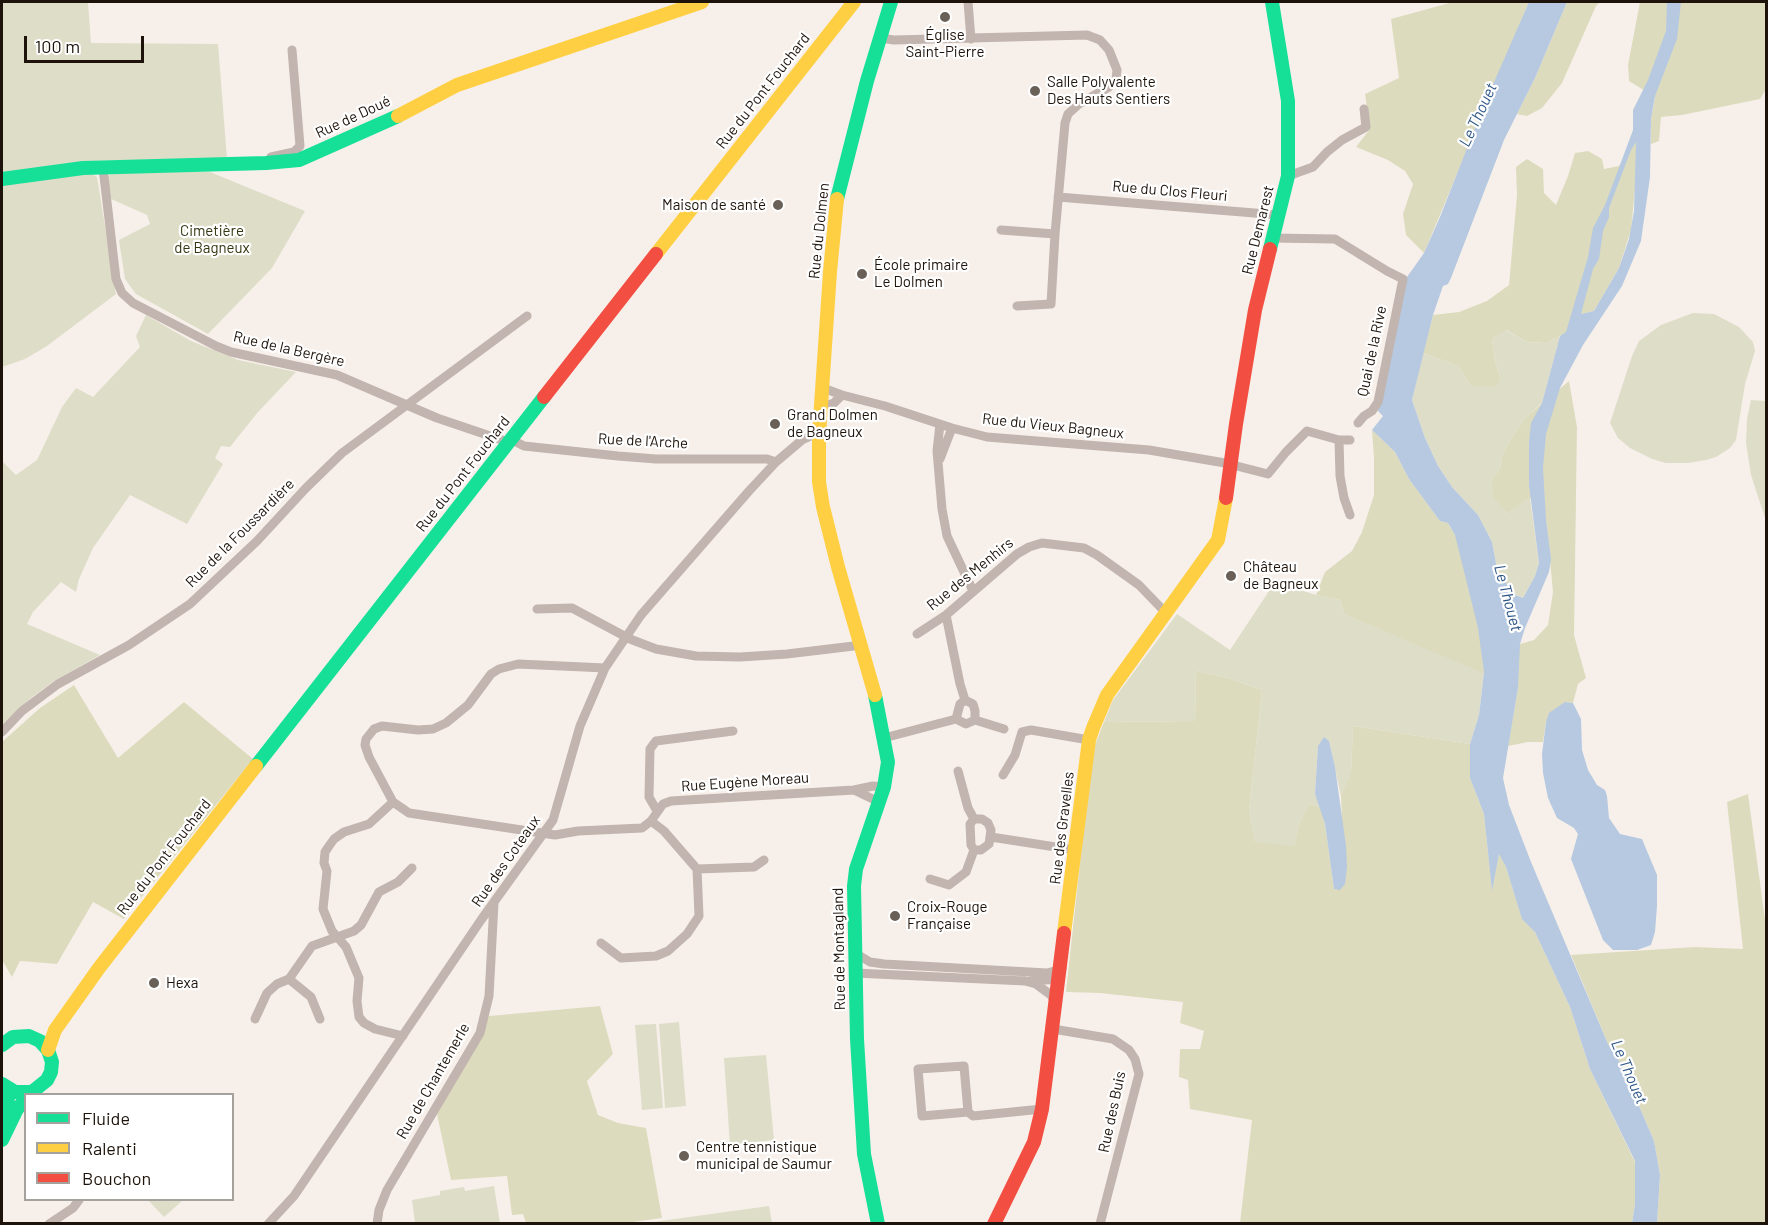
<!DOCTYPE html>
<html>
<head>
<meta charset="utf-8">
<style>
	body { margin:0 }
	#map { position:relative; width:1768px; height:1225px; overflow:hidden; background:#f7f0ea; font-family:Barlow,sans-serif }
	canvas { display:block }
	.frame { position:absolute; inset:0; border:3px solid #1d130a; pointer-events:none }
	.legend { position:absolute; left:24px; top:1093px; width:210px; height:108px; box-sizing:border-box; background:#fff; border:2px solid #a5a19d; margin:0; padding:8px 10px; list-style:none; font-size:18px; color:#1d130a }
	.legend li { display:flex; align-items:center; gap:12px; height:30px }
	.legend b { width:30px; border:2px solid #a5a19d }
	.scale { position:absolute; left:24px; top:36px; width:120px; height:27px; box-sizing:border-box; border:3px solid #1d130a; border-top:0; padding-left:8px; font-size:18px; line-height:21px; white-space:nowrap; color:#1d130a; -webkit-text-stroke:4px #fff; paint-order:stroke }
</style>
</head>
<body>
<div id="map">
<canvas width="1768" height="1225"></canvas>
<div class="frame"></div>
<ul class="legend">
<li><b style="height:8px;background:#16e098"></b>Fluide</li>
<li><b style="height:8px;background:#ffcf43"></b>Ralenti</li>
<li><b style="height:8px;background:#f24e42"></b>Bouchon</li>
</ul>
<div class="scale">100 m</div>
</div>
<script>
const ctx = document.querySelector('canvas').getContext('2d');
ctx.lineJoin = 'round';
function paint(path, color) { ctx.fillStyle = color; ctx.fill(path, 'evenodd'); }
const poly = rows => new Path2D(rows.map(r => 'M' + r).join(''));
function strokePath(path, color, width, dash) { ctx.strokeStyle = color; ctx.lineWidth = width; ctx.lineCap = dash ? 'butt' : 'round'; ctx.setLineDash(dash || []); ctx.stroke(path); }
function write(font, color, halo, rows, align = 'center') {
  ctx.font = font + ' Barlow,sans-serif'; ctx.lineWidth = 4.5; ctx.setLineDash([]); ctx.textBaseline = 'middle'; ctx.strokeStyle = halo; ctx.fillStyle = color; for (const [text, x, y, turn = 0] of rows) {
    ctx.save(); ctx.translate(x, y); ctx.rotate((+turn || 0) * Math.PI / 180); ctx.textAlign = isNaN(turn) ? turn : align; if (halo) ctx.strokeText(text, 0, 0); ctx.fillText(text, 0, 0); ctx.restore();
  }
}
paint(poly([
	[2,2,88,2,91,43,218,44,227,159,87,161,2,175],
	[112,172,210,172,305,211,272,268,208,334,136,294,125,279,119,240,150,224,147,215,109,198,108,177],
	[90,173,97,177,116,294,47,346,25,359,2,367,2,184],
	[1693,313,1714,314,1739,327,1753,342,1755,351,1745,384,1736,440,1730,448,1716,457,1706,460,1688,463,1666,463,1652,459,1630,448,1618,438,1610,423,1632,356,1639,341,1661,325],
	[146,315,191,341,238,360,296,372,258,412,230,447,221,446,215,458,223,464,187,524,130,495,93,548,79,579,76,592,61,582,33,612,27,624,100,655,54,681,31,698,2,725,2,461,16,475,37,460,62,407,76,388,93,397,140,347,136,336],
	[1505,330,1527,342,1546,343,1560,336,1542,403,1525,418,1510,440,1502,456,1500,469,1492,479,1506,513,1530,498,1539,563,1535,576,1523,598,1513,594,1504,579,1498,574,1492,542,1478,515,1452,487,1438,466,1425,438,1412,400,1423,353,1458,366,1471,386,1501,379,1495,362,1492,339],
	[1751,400,1766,401,1766,521,1751,475,1746,443,1747,419],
	[1275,582,1316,595,1340,600,1344,614,1484,672,1479,715,1470,744,1353,726,1351,774,1341,796,1329,741,1318,746,1315,794,1320,807,1309,804,1300,822,1294,847,1255,843,1249,810,1262,690,1228,678,1196,671,1195,721,1104,722,1113,700,1177,614,1230,650],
	[679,1022,686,1106,665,1108,659,1024],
	[656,1024,663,1108,642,1110,635,1025],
	[766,1055,774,1140,730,1145,724,1058],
	[494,1186,500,1223,415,1223,412,1200,440,1195,440,1191,464,1187,465,1191],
	[148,1200,183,1200,164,1217],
	[769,1206,772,1223,646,1223]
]), '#deddc8');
paint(poly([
	[1453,2,1529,2,1424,253,1406,235,1403,214,1413,184,1405,171,1388,160,1356,147,1370,129,1365,94,1399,78,1391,19],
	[1567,2,1600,2,1596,6,1562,83,1542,108,1527,116,1517,114,1535,78],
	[1640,2,1766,2,1766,55,1765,59,1766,89,1760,99,1682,115,1661,117,1659,141,1651,144,1651,119,1655,97,1629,81,1628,65],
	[1636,141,1636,178,1631,230,1619,268,1594,311,1581,314,1566,333,1546,343,1527,342,1506,330,1492,339,1495,362,1501,379,1495,387,1471,386,1458,366,1423,353,1433,315,1459,312,1487,301,1509,285,1517,195,1516,167,1527,159,1543,169,1544,193,1556,205,1568,176,1575,153,1588,151,1602,159,1604,169,1619,166],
	[1569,381,1577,427,1574,635,1586,678,1578,684,1573,703,1565,702,1546,722,1543,742,1528,742,1508,746,1518,688,1344,614,1340,600,1316,595,1325,572,1352,551,1362,532,1374,495,1374,458,1372,430,1395,452,1409,479,1440,521,1448,523,1520,644,1534,640,1548,625,1553,592,1546,520,1530,498,1507,513,1493,497,1492,479,1500,469,1502,456,1510,440,1525,418],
	[1196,671,1228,678,1262,690,1249,810,1255,842,1294,846,1300,822,1309,804,1320,807,1325,824,1334,889,1342,820,1341,796,1351,773,1353,726,1470,744,1470,778,1484,814,1492,889,1499,853,1506,867,1522,918,1535,932,1570,1007,1590,1069,1635,1162,1635,1204,1632,1223,1240,1223,1252,1120,1190,1109,1188,1080,1179,1077,1180,1049,1200,1049,1204,1031,1180,1023,1183,1002,1100,993,1066,992,1092,753,1104,722,1195,721],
	[74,685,118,758,184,702,253,759,124,919,93,902,57,964,20,961,12,977,2,960,2,742,40,708],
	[1748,794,1766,927,1766,1223,1657,1223,1660,1175,1654,1141,1620,1062,1608,1044,1571,955,1695,947,1743,949,1727,802],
	[600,1006,613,1054,587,1081,598,1115,618,1123,646,1128,662,1218,633,1222,632,1224,526,1223,523,1214,512,1215,507,1176,451,1180,437,1114,489,1016]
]), '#dcdbbe');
paint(poly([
	[1529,2,1567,2,1535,78,1504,140,1451,278,1448,284,1443,286,1433,315,1412,400,1425,438,1438,466,1452,487,1478,515,1492,542,1498,574,1504,579,1513,594,1523,598,1535,576,1539,563,1529,485,1529,443,1531,423,1542,403,1560,336,1566,332,1588,257,1593,228,1605,205,1633,130,1633,110,1648,80,1666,31,1667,2,1681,2,1677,39,1655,96,1651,119,1650,177,1641,241,1622,286,1583,345,1560,388,1546,434,1543,468,1546,520,1551,559,1549,572,1525,628,1520,644,1518,688,1503,778,1509,805,1531,862,1608,1044,1620,1062,1654,1141,1660,1175,1657,1223,1632,1223,1635,1204,1635,1161,1590,1069,1570,1007,1535,932,1522,919,1506,867,1499,854,1492,891,1484,814,1470,778,1470,744,1479,715,1484,672,1478,628,1455,535,1448,523,1440,521,1409,479,1395,452,1372,430,1383,416,1378,411,1407,277,1424,253,1440,217,1484,105],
	[1636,142,1634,211,1629,239,1619,268,1594,311,1581,314,1593,269,1599,259,1603,231,1609,217,1609,208,1631,150],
	[1565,702,1573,703,1581,719,1582,750,1588,770,1597,785,1605,790,1607,796,1609,818,1620,834,1642,839,1657,875,1657,906,1655,932,1651,945,1637,950,1613,950,1603,940,1571,859,1578,834,1574,828,1557,818,1548,798,1543,773,1542,754,1546,722,1549,713],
	[1324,737,1329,741,1335,767,1346,846,1347,867,1345,884,1340,890,1334,889,1325,824,1315,794,1318,746]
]), '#b6c9e1');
strokePath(poly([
	[968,2,971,39],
	[880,38,894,40,1087,35,1100,40,1109,50,1117,70,1116,79,1109,87,1079,104,1068,114,1065,123,1055,234,1001,230],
	[271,157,294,152,300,146,292,50],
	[103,168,116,279,122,293,133,303,216,346,231,352,337,375,437,418,508,442],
	[1288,176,1313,167,1327,152,1342,140,1366,127,1364,109],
	[1058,197,1279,215],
	[1273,238,1335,239,1387,271,1403,279,1378,402,1372,411,1364,416,1358,423],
	[1017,306,1051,304,1055,234],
	[823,388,842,395,885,406,952,428,987,437,1149,450,1225,463,1268,474,1286,452,1307,431,1339,440,1350,440],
	[821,407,834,403,842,395],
	[940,424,937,451,942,509,947,536,973,591],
	[510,439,524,446,618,456,656,459,767,459,776,462],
	[1339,440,1340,476,1344,498,1350,515],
	[940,459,952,428],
	[537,609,572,608,630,639,656,649,696,656,740,657,787,654,862,645],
	[946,615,960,684,965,700,973,704,975,711,975,720,966,724,956,719,960,704,965,700],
	[917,634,946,615,1017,554,1029,547,1042,543,1084,548,1097,555,1139,585,1165,612],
	[605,668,518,664,499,669,491,674,468,705,446,723,433,729,418,730,382,726,374,729,366,739,365,745,369,757,393,802,409,813,555,835,578,831,642,828,651,821,663,804,671,801,854,790,873,786,884,787],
	[975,720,1004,729],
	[2,732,22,711,58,684,129,645,190,604,257,541,306,488,342,453,527,316],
	[884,738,956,719],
	[958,771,968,808,974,819],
	[1003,775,1015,755,1022,732,1031,730,1089,740],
	[854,790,879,802],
	[393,802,369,824,344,832,334,839,329,846,325,852,324,863,327,871,323,909,332,931,346,947,359,978,357,1001,359,1017,364,1023,375,1029,403,1036],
	[657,811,649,797,650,749,656,741,733,731],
	[974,819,982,819,988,823,991,830,989,844,981,850,974,850,971,845,970,824,974,819],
	[991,837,1075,850],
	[697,869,754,867,764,860],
	[930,879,949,885,966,872,974,850],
	[601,943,621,958,656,956,668,951,687,934,699,916,697,869,664,831,651,821],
	[855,953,870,962,884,964,1047,973,1062,969],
	[855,973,1025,981,1036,984,1051,995,1056,1004],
	[289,979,311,997,320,1019],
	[1030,981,1060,979],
	[255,1019,267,993,277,984,289,979,312,946,354,931,361,925,379,892,398,882,412,868],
	[1053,1029,1113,1039,1129,1050,1135,1059,1139,1074,1100,1224],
	[968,1112,964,1066,918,1069,922,1116,968,1112,973,1116,1042,1109],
	[49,1224,73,1208,79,1200],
	[268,1224,294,1196,481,920,553,820,580,726,605,668,641,615,749,491,776,462,802,440,813,435,819,435],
	[377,1224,379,1210,387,1190,480,1033,489,996,494,903]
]), '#c2b4af', 9);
strokePath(poly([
	[2,179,83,168,266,163,299,160,398,116],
	[837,199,867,81,891,2],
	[1270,249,1288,176,1288,101,1272,2],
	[875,695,888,762,884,787,856,869,854,886,857,1039,864,1154,878,1224],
	[256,766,544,397],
	[2,1045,13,1037,29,1036,40,1041,48,1050,52,1062,51,1072,47,1080,32,1092,15,1092,2,1084],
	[2,1120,8,1098,7,1089],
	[2,1140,17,1109,26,1099]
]), '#16e098', 14);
strokePath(poly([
	[398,116,457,85,702,2],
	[837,199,830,272,819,435,819,482,823,507,838,567,875,695],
	[656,254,854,2],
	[1064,933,1089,740,1093,728,1107,695,1218,540,1226,498],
	[48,1050,55,1030,99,968,256,766]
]), '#ffcf43', 14);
strokePath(poly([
	[544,397,656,254],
	[1226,498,1236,424,1255,310,1270,249],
	[994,1224,1034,1142,1042,1109,1064,933]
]), '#f24e42', 14);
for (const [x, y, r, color] of [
	[945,17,6,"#696058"],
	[1035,91,6,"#696058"],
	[778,205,6,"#696058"],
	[862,274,6,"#696058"],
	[775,424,6,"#696058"],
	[1231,576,6,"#696058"],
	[895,916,6,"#696058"],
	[154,983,6,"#696058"],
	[684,1156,6,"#696058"]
]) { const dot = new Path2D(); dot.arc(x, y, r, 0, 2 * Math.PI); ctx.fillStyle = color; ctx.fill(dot); strokePath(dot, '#fff', 2); }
write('15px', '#1d130a', '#fff', [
	["Église",945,35,"center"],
	["Saint-Pierre",945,52,"center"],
	["Salle Polyvalente",1047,82],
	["Des Hauts Sentiers",1047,99],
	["Maison de santé",766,205,"right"],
	["École primaire",874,265],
	["Le Dolmen",874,282],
	["Grand Dolmen",787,415],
	["de Bagneux",787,432],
	["Château",1243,567],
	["de Bagneux",1243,584],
	["Croix-Rouge",907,907],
	["Française",907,924],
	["Hexa",166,983],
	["Centre tennistique",696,1147],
	["municipal de Saumur",696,1164]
], 'left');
write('15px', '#1d130a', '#fff', [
	["Rue du Pont Fouchard",763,91,-52],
	["Rue de Doué",353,117,-25],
	["Rue du Clos Fleuri",1170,191,5],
	["Rue Demarest",1258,230,-76],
	["Rue du Dolmen",819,231,-84],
	["Rue de la Bergère",289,349,13],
	["Quai de la Rive",1372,351,-78],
	["Rue du Vieux Bagneux",1053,426,6],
	["Rue de l'Arche",643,441,3],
	["Rue du Pont Fouchard",463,474,-52],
	["Rue de la Foussardière",240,533,-45],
	["Rue des Menhirs",970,574,-39],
	["Rue Eugène Moreau",745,782,-4],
	["Rue des Gravelles",1062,828,-83],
	["Rue du Pont Fouchard",164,857,-52],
	["Rue des Coteaux",506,861,-55],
	["Rue de Montagland",839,949,-91],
	["Rue de Chantemerle",433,1081,-60],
	["Rue des Buis",1112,1112,-78]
]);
write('15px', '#343610', '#fff', [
	["Cimetière",212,231],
	["de Bagneux",212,248]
]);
write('italic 16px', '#2e5788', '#fff', [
	["Le Thouet",1478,115,-65],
	["Le Thouet",1508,598,75],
	["Le Thouet",1629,1072,67]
]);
</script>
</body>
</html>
